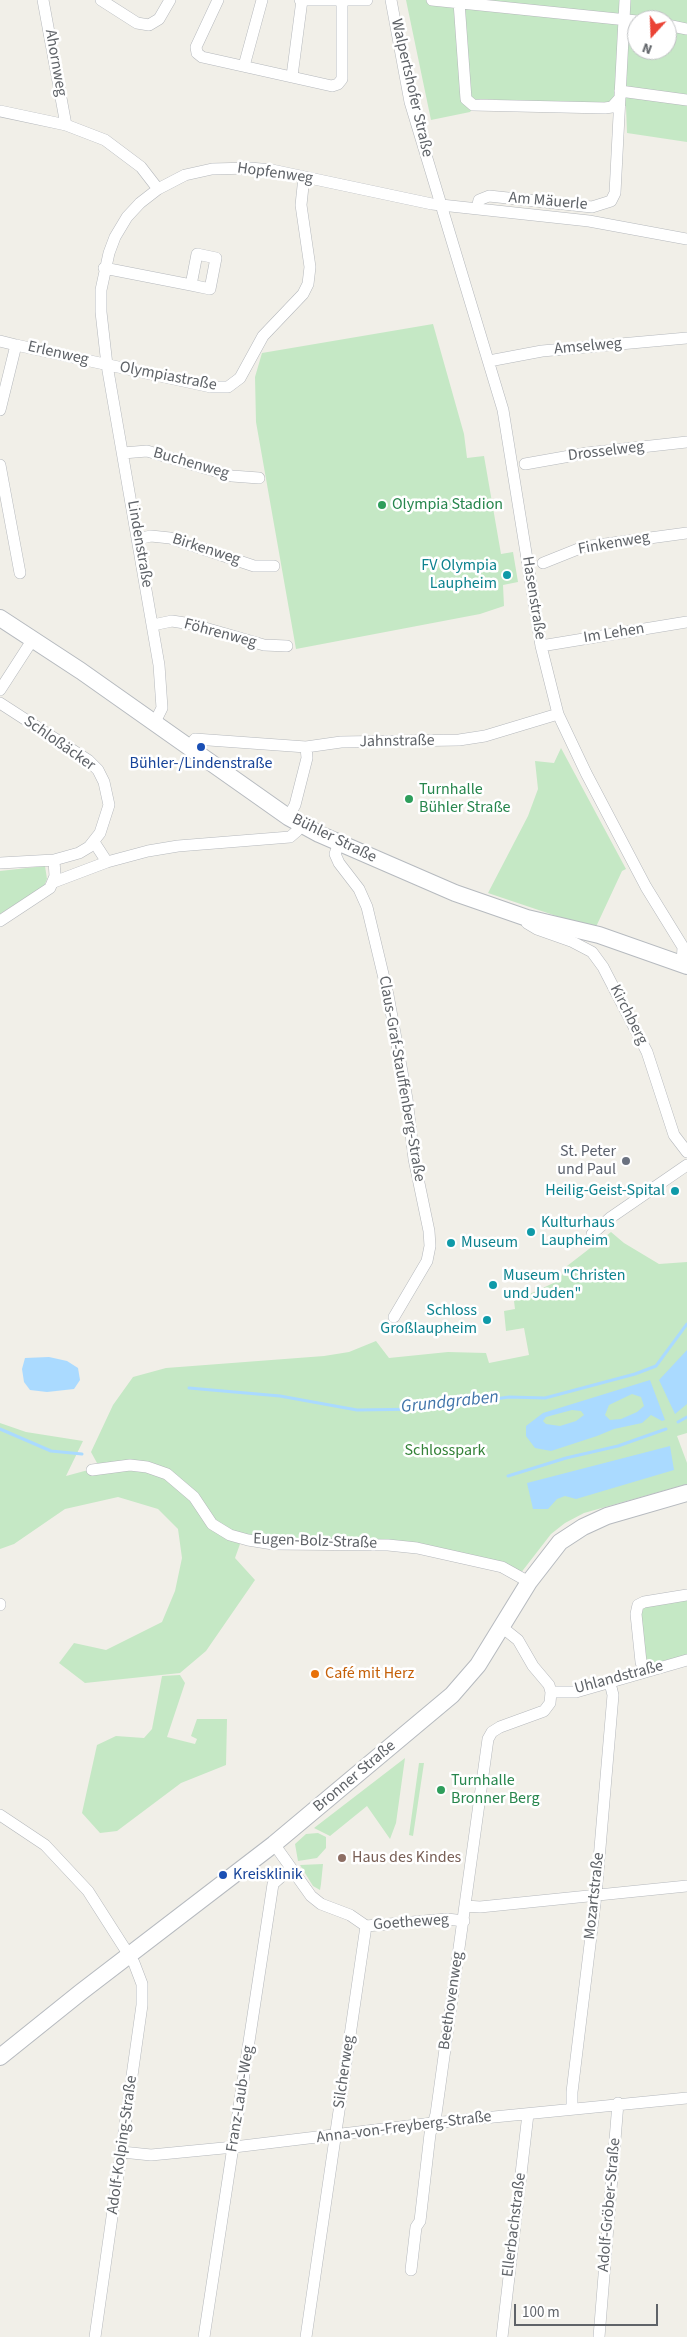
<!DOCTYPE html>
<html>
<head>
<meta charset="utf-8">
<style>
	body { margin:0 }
	#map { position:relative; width:687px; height:2337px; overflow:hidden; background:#f1efe8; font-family:"Source Sans 3",sans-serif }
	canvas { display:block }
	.north { position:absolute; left:627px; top:10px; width:50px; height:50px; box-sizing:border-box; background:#fff; border:1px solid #bfc1c3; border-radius:50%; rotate:200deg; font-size:14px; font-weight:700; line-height:20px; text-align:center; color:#5f6368 }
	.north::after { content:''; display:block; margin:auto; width:18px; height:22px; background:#ea4335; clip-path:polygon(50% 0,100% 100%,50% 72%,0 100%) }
	.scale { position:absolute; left:514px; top:2304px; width:144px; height:22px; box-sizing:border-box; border:2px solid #5f6368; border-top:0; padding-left:6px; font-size:15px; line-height:18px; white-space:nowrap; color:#5f6368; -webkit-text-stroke:4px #fff; paint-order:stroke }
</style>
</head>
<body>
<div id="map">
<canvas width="687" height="2337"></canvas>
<div class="north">N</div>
<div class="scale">100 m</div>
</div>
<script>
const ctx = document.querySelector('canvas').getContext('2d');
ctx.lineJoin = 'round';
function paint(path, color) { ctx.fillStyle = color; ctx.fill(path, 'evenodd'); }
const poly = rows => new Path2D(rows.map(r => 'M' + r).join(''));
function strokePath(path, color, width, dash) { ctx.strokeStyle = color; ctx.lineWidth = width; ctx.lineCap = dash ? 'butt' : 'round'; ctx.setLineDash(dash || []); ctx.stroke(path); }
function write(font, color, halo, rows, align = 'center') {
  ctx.font = font + ' "Source Sans 3",sans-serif'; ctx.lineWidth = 5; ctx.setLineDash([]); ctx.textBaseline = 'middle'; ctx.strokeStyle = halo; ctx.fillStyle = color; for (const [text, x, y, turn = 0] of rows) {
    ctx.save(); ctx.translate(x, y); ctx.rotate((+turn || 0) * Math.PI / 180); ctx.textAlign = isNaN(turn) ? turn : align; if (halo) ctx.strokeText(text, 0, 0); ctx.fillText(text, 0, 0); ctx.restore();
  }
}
paint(poly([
	[406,0,687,0,687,142,627,133,626,106,480,99,470,112,431,120],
	[637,20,667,20,667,50,637,50],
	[433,324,464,434,467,458,484,456,501,554,513,552,518,582,503,585,504,606,480,614,296,649,256,422,255,377,262,353],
	[561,748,626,869,622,871,595,929,488,893,528,816,538,789,535,761,554,763],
	[45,866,47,879,44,886,0,914,0,871],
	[611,1232,624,1243,659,1264,687,1262,687,1433,677,1436,687,1463,687,1484,584,1513,565,1523,551,1534,520,1574,417,1545,273,1541,232,1534,240,1544,235,1558,255,1580,206,1651,180,1673,85,1683,59,1663,74,1643,106,1650,162,1622,175,1591,182,1558,178,1529,158,1509,118,1497,65,1509,14,1544,0,1549,0,1423,26,1432,83,1441,66,1476,103,1466,97,1463,91,1452,113,1405,133,1377,166,1368,324,1356,349,1352,376,1341,389,1358,448,1352,486,1353,489,1363,529,1355,524,1328,506,1331,504,1311,515,1309,514,1301,558,1281,567,1266],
	[687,1600,687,1656,647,1664,640,1614,641,1607],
	[180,1675,185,1683,167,1737,195,1744,197,1739,191,1736,197,1719,227,1719,226,1765,181,1783,117,1831,100,1833,82,1813,97,1745,116,1736,144,1738,152,1729,162,1676],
	[405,1758,396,1823,390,1839,367,1806,330,1836,314,1828],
	[419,1763,424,1763,413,1836,409,1835],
	[318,1833,326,1837,326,1848,317,1858,298,1861,295,1844,306,1834],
	[323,1864,321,1884,320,1890,313,1886,300,1865]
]), '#c5e8c5');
paint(poly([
	[687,1350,687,1404,675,1414,659,1380],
	[49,1357,67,1361,78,1368,80,1380,74,1389,47,1392,30,1390,24,1382,22,1369,25,1358],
	[650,1380,665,1420,662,1421,651,1415,642,1423,614,1429,597,1436,551,1451,535,1448,526,1436,526,1426,543,1413],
	[632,1394,641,1397,644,1406,637,1412,621,1419,610,1420,605,1415,609,1405],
	[572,1410,581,1411,584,1415,576,1421,560,1426,546,1424,543,1421,546,1417],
	[670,1446,674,1470,576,1499,565,1496,557,1499,548,1509,533,1509,527,1483]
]), '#aadaff');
strokePath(poly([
	[189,1388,280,1396,357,1410,424,1409,509,1397,545,1398,635,1374,656,1366,687,1324],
	[678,1422,687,1417],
	[0,1429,51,1451,82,1454],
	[508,1476,566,1458,618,1446,666,1429]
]), '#aadaff', 3);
const street = poly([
	[43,0,66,125],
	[101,0,137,23,149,25,159,19,170,0],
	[218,0,196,47,197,53,202,57,332,86,338,84,342,79,342,1],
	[300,0,367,0],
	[391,0,410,102,503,410,541,646,558,714,586,773,646,887,683,947,682,964],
	[432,0,637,21],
	[459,2,466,99,473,105,605,108,612,107,620,98],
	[667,25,687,29],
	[244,66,262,0],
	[292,76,302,0],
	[620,91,687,100],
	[0,111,66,125,105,140,141,167,158,189],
	[477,209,479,200,489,196,592,207,611,201,615,193,625,0],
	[104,268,191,285,210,289,216,258,197,254,191,285],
	[0,341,16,345],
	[489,361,542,351,687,338],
	[0,410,16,345,211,387,228,387,240,378,263,336,303,294,308,284,310,267,301,205,304,177],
	[123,453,147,451,232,476,259,478],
	[525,464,587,453,687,442],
	[0,465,20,573],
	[137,539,151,536,170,538,254,566,274,566],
	[543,563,583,547,687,533],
	[153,625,172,621,191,624,264,645,287,646],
	[541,646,687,622],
	[0,690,33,639],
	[0,703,88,760,98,770,104,782,109,805,100,833,89,847,79,853,54,860,0,863],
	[155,722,162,708,159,665,107,365,101,312,101,290,109,253,115,237,127,217,140,203,158,189,185,175,212,169,250,168,272,170,432,204,589,221,687,239],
	[190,746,195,739,306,747],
	[288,817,295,805,307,758,306,747,341,742,459,740,485,736,558,714],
	[94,842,107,862],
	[339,843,335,854,339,863,359,889,367,907,388,995,407,1099,414,1159,429,1231,430,1246,427,1261,394,1317],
	[54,882,107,862,148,851,178,846,290,837,297,831,301,825],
	[527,919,527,923,537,929,571,941,592,952,603,967,647,1052,674,1135,687,1152],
	[0,921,50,888,55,876,54,860],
	[592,1234,610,1218,687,1165],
	[92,1470,130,1465,147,1467,167,1474,194,1497,212,1524,230,1535,248,1540,273,1544,388,1545,417,1548,502,1567,529,1582],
	[0,1605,0,1604],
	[503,1628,518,1640,533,1666,549,1685,551,1692,576,1692,687,1660],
	[644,1672,641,1662,636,1614,638,1605,644,1602,687,1595],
	[0,1815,45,1845,88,1891,134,1963,142,1984,142,2005,95,2337],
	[274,1844,311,1896,321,1904,350,1915,366,1926,447,1919,464,1921],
	[466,1906,480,1907,687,1886],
	[572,2109,572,2092,596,1895,613,1695,610,1683],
	[122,2152,151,2155,234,2147,433,2123,687,2098],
	[411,2270,416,2227,420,2221,430,2134,436,2114,488,1739,492,1732,500,1727,544,1711,550,1703,551,1692],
	[204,2337,273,1884,291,1868],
	[306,2337,366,1926],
	[502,2337,528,2114],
	[599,2337,618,2103]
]);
const secondary = poly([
	[0,618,81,671,288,817,319,834,455,893,527,918,599,935,687,966],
	[0,2057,81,1992,274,1844,452,1695,478,1665,529,1582,560,1542,583,1527,607,1516,687,1493]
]);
strokePath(street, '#b5b8bc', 12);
strokePath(secondary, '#b6babf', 18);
strokePath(street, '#fff', 11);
strokePath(secondary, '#fff', 16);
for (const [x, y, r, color] of [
	[382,505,5,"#2e9e5b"],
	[507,575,5,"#0f9aa8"],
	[201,747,5,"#1a4fb4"],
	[409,799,5,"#2e9e5b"],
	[626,1161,5,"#6b7280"],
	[675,1191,5,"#0f9aa8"],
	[531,1232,5,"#0f9aa8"],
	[451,1243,5,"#0f9aa8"],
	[493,1285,5,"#0f9aa8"],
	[487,1320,5,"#0f9aa8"],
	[315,1674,5,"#e8710a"],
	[441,1790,5,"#2e9e5b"],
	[342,1858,5,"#8d6e63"],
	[223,1875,5,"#1a4fb4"]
]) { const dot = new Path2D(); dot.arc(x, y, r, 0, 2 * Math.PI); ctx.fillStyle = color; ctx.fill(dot); strokePath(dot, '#fff', 2); }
write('16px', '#5f6368', '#fff', [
	["Ahornweg",55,63,80],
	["Walpertshofer Straße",411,88,77],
	["Hopfenweg",275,174,8],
	["Am Mäuerle",548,202,5],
	["Amselweg",588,347,-5],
	["Erlenweg",58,354,13],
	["Olympiastraße",168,377,11],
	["Drosselweg",606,452,-7],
	["Buchenweg",191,464,16],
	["Lindenstraße",139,544,80],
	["Finkenweg",614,544,-10],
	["Birkenweg",206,550,18],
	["Hasenstraße",533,598,81],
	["Föhrenweg",220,634,15],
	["Im Lehen",614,634,-9],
	["Jahnstraße",397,742,-1],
	["Schloßäcker",59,744,35],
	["Bühler Straße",334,839,26],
	["Kirchberg",628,1015,63],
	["Claus-Graf-Stauffenberg-Straße",401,1079,80],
	["Eugen-Bolz-Straße",315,1542,2],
	["Uhlandstraße",619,1678,-15],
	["Bronner Straße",355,1777,-40],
	["Mozartstraße",595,1896,-84],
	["Goetheweg",411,1923,-4],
	["Beethovenweg",452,2001,-82],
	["Silcherweg",345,2072,-82],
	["Franz-Laub-Weg",241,2099,-81],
	["Anna-von-Freyberg-Straße",404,2128,-7],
	["Adolf-Kolping-Straße",123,2145,-82],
	["Adolf-Gröber-Straße",610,2205,-85],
	["Ellerbachstraße",515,2225,-83]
]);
write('16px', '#27864d', '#fff', [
	["Olympia Stadion",392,505],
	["Turnhalle",419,790],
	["Bühler Straße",419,808],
	["Turnhalle",451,1781],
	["Bronner Berg",451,1799]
], 'left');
write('16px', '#0d838f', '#fff', [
	["FV Olympia",497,566],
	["Laupheim",497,584],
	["Heilig-Geist-Spital",665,1191],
	["Kulturhaus",541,1223,"left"],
	["Laupheim",541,1241,"left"],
	["Museum",461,1243,"left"],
	["Museum \"Christen",503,1276,"left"],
	["und Juden\"",503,1294,"left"],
	["Schloss",477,1311],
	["Großlaupheim",477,1329]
], 'right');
write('16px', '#164399', '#fff', [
	["Bühler-/Lindenstraße",201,764],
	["Kreisklinik",233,1875,"left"]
]);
write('16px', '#5b616d', '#fff', [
	["St. Peter",616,1152],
	["und Paul",616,1170]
], 'right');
write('16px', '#348238', '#fff', [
	["Schlosspark",445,1451]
]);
write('16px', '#c56008', '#fff', [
	["Café mit Herz",325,1674]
], 'left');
write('16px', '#785e54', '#fff', [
	["Haus des Kindes",352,1858]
], 'left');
write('italic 18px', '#4174aa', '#fff', [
	["Grundgraben",450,1403,-6]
]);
</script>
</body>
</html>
